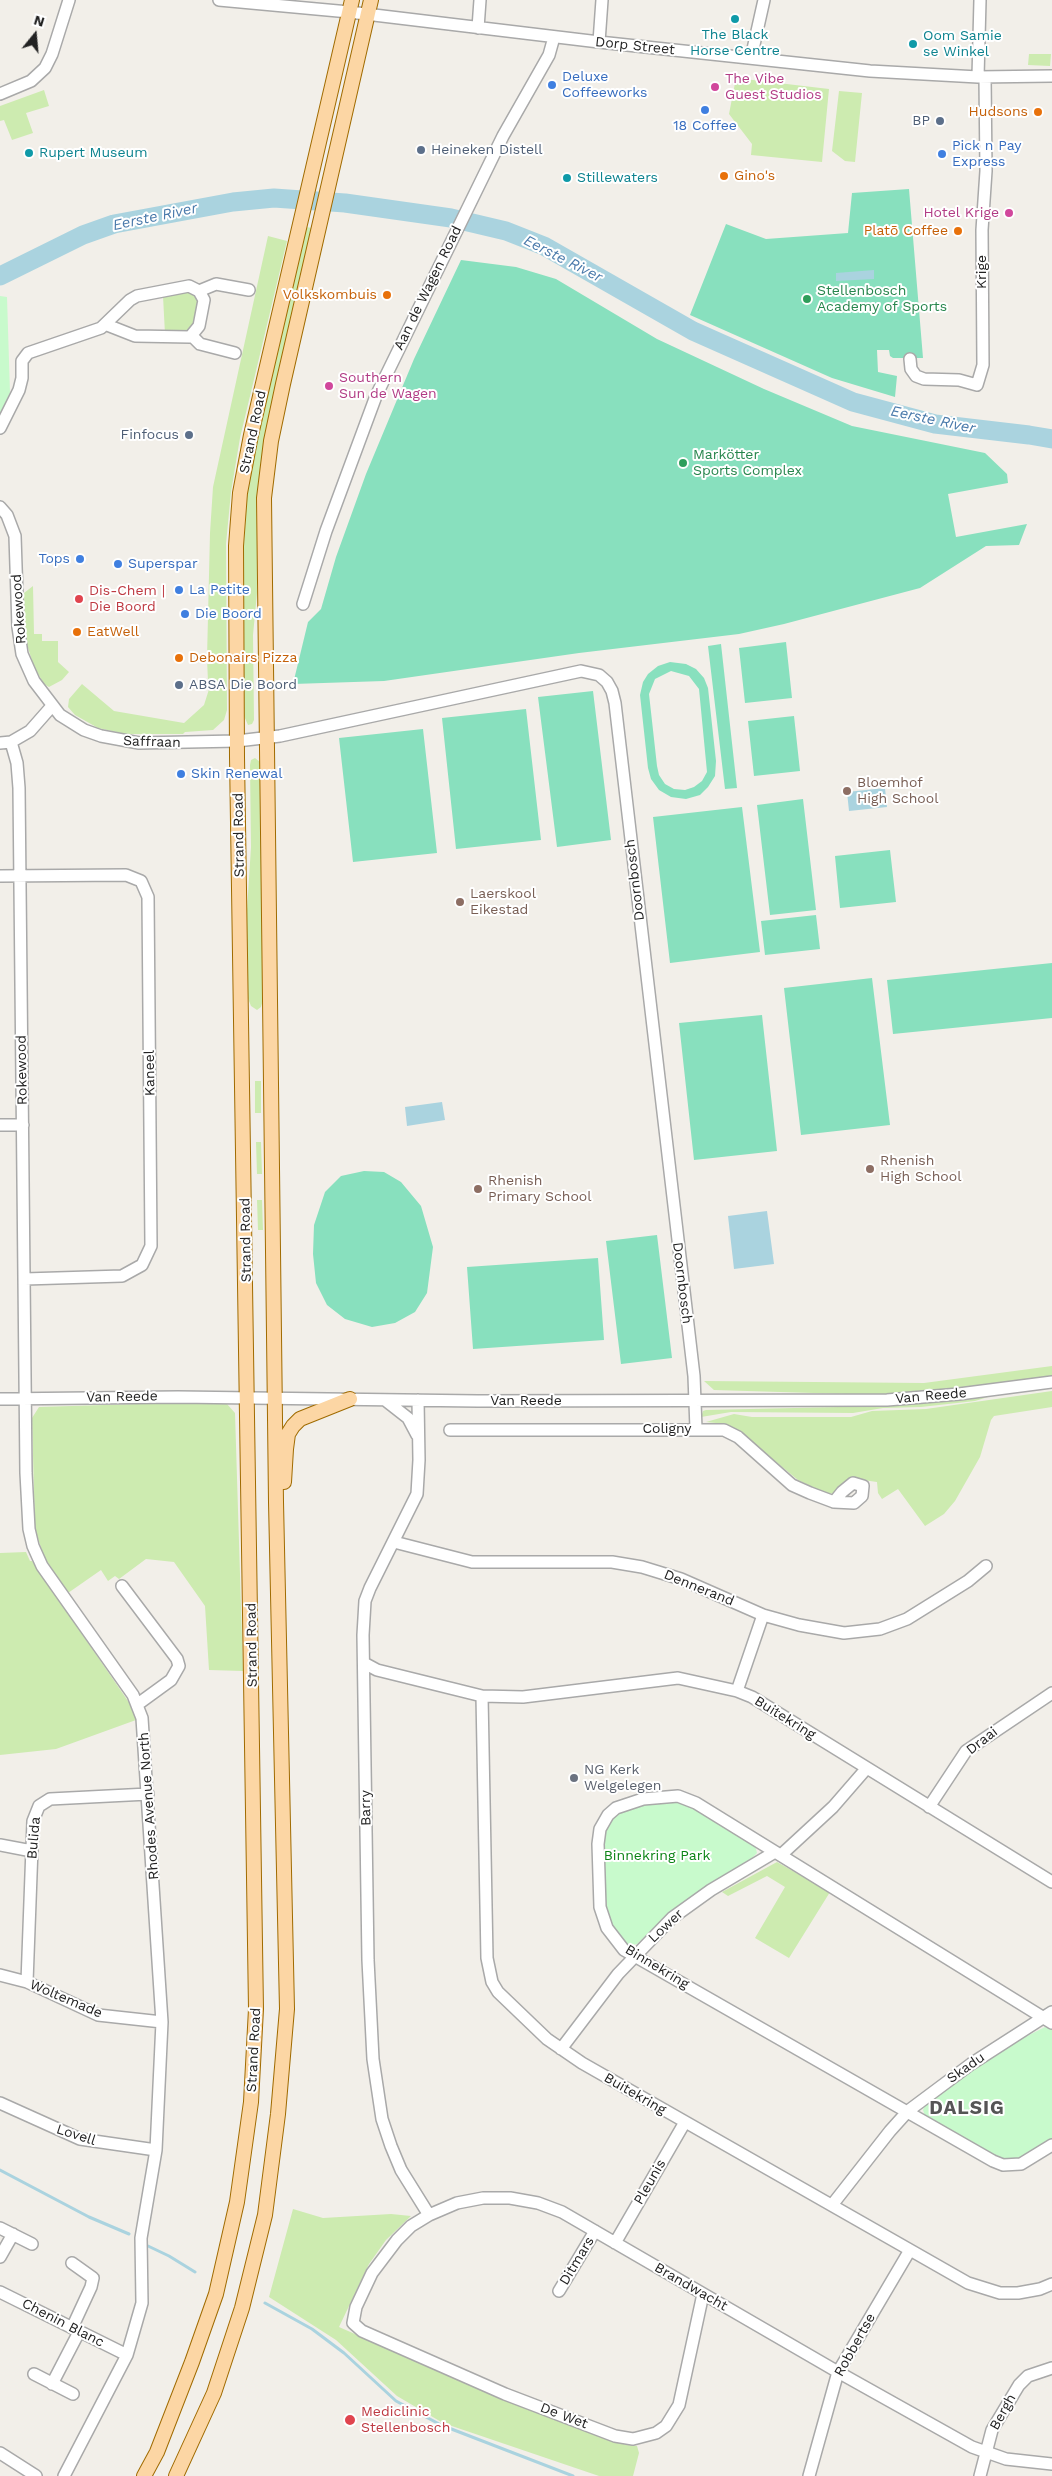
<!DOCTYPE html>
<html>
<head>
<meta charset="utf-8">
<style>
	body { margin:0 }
	#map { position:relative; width:1052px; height:2476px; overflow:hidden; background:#f2efe9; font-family:"Work Sans",sans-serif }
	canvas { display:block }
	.north { position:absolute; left:10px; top:10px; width:50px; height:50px; -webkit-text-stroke:4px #fff; paint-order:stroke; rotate:17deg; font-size:14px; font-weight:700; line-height:20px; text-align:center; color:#222 }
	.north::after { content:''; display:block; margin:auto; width:18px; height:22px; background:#222; clip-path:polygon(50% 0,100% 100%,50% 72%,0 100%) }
</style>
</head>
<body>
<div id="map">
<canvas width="1052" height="2476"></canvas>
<div class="north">N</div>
</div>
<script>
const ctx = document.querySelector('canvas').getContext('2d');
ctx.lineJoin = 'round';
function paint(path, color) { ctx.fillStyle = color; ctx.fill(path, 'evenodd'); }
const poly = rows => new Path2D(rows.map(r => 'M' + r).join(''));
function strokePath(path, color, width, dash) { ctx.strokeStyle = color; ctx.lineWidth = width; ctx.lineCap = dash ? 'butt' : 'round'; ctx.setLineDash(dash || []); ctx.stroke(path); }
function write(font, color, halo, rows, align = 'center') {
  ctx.font = font + ' "Work Sans",sans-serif'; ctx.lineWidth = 4; ctx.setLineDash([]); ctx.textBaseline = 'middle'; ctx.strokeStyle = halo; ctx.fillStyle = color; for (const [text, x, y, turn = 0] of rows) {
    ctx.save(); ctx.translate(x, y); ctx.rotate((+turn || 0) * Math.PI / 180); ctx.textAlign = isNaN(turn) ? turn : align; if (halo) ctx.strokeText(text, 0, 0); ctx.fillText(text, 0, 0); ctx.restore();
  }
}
paint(poly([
	[1029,54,1051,54,1050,66,1028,65],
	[736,78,829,89,822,162,751,155,752,144,729,114],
	[44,90,49,106,26,113,33,133,12,140,4,120,0,121,0,106],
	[839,91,862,93,855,162,845,161,832,151],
	[306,227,312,228,264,438,257,527,257,593,253,635,254,720,252,724,248,725,244,716,243,558,247,496,254,452],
	[268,236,287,241,240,438,231,492,226,544,227,710,224,720,213,730,185,732,183,734,126,734,98,728,75,715,68,707,69,699,82,684,114,711,184,723,204,705,211,683,208,682,207,658,210,533,213,487],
	[192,292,200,300,194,330,191,333,165,334,163,296],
	[33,586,34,634,42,634,42,641,58,641,58,662,69,672,62,680,49,687,44,684,34,667,25,638,24,593],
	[255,758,260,762,262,776,264,996,261,1007,257,1010,251,1006,247,996,247,910,251,847,250,765,251,760],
	[255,1081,261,1081,261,1113,255,1113],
	[256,1142,261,1142,262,1174,257,1174],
	[257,1200,262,1200,263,1230,258,1230],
	[1052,1366,1052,1376,964,1388,880,1395,714,1390,704,1381,924,1383],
	[1052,1391,1052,1407,994,1416,991,1420,980,1457,955,1501,944,1514,925,1526,898,1489,882,1499,878,1493,877,1482,856,1479,835,1494,825,1493,798,1480,736,1429,726,1424,706,1422,734,1414,752,1417,851,1417,872,1411,926,1409],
	[988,1397,975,1401,921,1407,883,1408,853,1413,731,1412,701,1417,703,1411,706,1410,883,1406],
	[201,1402,227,1404,235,1413,243,1671,209,1670,205,1606,174,1562,146,1559,119,1579,115,1576,108,1581,101,1570,68,1593,44,1557,35,1529,32,1418,39,1407],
	[26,1552,30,1561,32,1561,130,1704,136,1720,56,1749,0,1755,0,1553],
	[777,1862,830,1892,789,1958,755,1938,785,1887,767,1876,728,1896,722,1892],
	[293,2209,323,2218,391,2214,411,2216,386,2240,369,2264,339,2327,503,2399,598,2436,627,2445,637,2446,639,2453,633,2476,599,2476,443,2423,397,2396,336,2340,269,2297]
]), '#cdebb0');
paint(poly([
	[0,296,7,297,10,393,0,415],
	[671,1801,692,1805,755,1845,757,1853,746,1864,699,1891,659,1923,637,1944,628,1946,606,1918,603,1848,606,1827,618,1812,631,1806],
	[1045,2027,1052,2029,1052,2141,1016,2161,999,2159,925,2116,923,2110,926,2103,999,2050]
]), '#c8facc');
paint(poly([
	[909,189,923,358,893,358,890,356,889,350,877,350,878,372,897,376,895,397,832,378,690,315,726,224,766,239,848,233,852,193],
	[461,260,516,267,556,279,657,339,764,389,852,426,985,453,1007,474,1008,483,948,494,956,537,1027,524,1019,545,986,546,920,588,784,624,739,634,579,653,384,681,293,684,308,622,321,609,336,557,366,474,414,359],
	[786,642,792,698,745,703,739,648],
	[721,644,737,788,725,789,708,646],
	[670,662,686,664,696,669,704,678,708,688,716,761,715,776,708,787,700,795,686,799,671,797,659,790,651,779,648,768,640,695,643,682,648,674,658,666],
	[671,671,689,676,699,689,707,772,702,781,694,787,685,790,674,789,665,784,659,775,657,766,649,694,655,679],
	[593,691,611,840,557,847,538,697],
	[526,709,541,840,456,849,442,718],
	[794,716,800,771,754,776,748,721],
	[423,729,437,853,353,862,339,738],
	[803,799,816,910,770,915,757,805],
	[742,807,760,952,670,963,653,817],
	[890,850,896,902,840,908,835,856],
	[816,915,820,949,765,955,761,921],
	[1052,963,1052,1018,893,1034,887,980],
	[872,978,890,1125,801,1135,784,988],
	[762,1015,777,1151,694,1160,679,1023],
	[364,1171,384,1172,401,1182,421,1206,433,1247,427,1293,415,1312,395,1323,372,1327,345,1319,327,1305,316,1283,313,1254,314,1225,325,1192,341,1176],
	[657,1235,672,1358,621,1364,606,1241],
	[598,1258,604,1340,473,1349,467,1267]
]), '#88e0be');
paint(poly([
	[874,270,874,279,836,281,836,273],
	[885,788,887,807,849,811,847,792],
	[442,1102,445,1120,407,1126,405,1107],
	[767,1211,774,1264,734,1269,728,1216]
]), '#aad3df');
strokePath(poly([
	[0,2170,89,2217,129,2234],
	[148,2246,169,2256,195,2272],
	[265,2303,312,2329,344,2353,396,2401,441,2425,573,2476]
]), '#aad3df', 3);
strokePath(poly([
	[0,276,83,235,114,224,233,202,274,198,345,203,451,218,506,231,544,246,693,331,853,402,935,424,1029,435,1052,439]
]), '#aad3df', 19);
const minor = poly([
	[219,0,349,12,599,42,870,71,978,77,1052,76],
	[478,28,480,0],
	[599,42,602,0],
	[751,58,764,0],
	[978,77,980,0],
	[0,94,31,81,45,68,52,54,69,0],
	[199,291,216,284,249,290],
	[192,336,200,344,235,353],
	[910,359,911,369,916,376,924,379,959,380,977,385,983,365,982,230,986,171,985,77],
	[0,428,19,390,22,378,22,361,28,353,101,328,130,300,137,296,189,286,199,291,204,300,199,326,190,337,135,336,107,325],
	[0,507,7,515,15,536,18,627,22,654,34,681,60,715,84,730,101,736,139,743,237,741,280,736,581,671,599,675,607,682,612,691,615,703,694,1376,696,1429],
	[303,604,326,531,376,396,503,136,549,55,554,37],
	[11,742,17,763,19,788,26,1473,29,1529,33,1546,42,1566,133,1695,142,1718,162,2022,156,2150,141,2238,142,2303,127,2355,64,2476],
	[0,743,11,742,30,731,52,706],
	[0,876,126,875,141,881,148,897,151,1246,142,1265,122,1276,25,1279],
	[0,1125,23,1125],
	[0,1399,178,1397,478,1401,887,1400,959,1394,1052,1382],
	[385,1400,408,1418,417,1435],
	[418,1400,419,1460,417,1494,370,1588,365,1601,363,1635,368,1960,373,2059,382,2119,391,2146,401,2170,429,2215],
	[450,1430,724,1430,738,1437,792,1485,810,1493,834,1502,854,1503,862,1496,863,1486,853,1483,842,1492,834,1502],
	[394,1542,472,1562,612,1562,642,1567,681,1579,763,1615,799,1625,844,1633,880,1629,907,1619,968,1581,986,1566],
	[122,1586,177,1659,179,1666,171,1680,138,1704],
	[364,1663,377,1670,482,1696,523,1697,678,1678,737,1691,752,1697,1052,1882],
	[737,1691,763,1615],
	[482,1696,487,1958,492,1982,498,1992,547,2039,582,2063,968,2283,1000,2293,1018,2293,1040,2289,1052,2284],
	[929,1807,966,1751,1052,1693],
	[0,1845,32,1851],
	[781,1855,833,1807,866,1769],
	[0,1975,27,1982,98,2015,162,2022],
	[27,1982,33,1821,39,1806,50,1799,148,1794],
	[1052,2023,696,1803,678,1796,643,1799,616,1808,608,1815,600,1829,598,1844,600,1907,607,1928,624,1950,993,2161,1003,2165,1021,2164,1052,2145],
	[561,2049,618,1974,672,1918,711,1890,775,1852],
	[0,2103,80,2139,156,2150],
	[832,2205,890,2131,908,2111,971,2064,1052,2012],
	[0,2228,32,2244],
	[615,2243,685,2122],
	[0,2257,13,2234],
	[559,2291,595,2231],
	[0,2292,127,2355],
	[703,2294,679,2405,666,2426,656,2433,633,2439,615,2436,505,2394,362,2331,353,2323,356,2307,372,2273,397,2240,411,2226,429,2215,457,2203,483,2198,510,2198,538,2203,562,2212,838,2372,972,2447,1006,2459,1052,2464],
	[72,2328,91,2287,93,2278,72,2263],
	[34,2374,73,2394],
	[52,2384,79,2332],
	[0,2453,36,2476],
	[809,2476,838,2372,910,2250],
	[980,2476,992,2430,1019,2385,1028,2376,1052,2368]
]);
const major = poly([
	[284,1482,286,1449,288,1434,293,1426,300,1419,350,1399],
	[144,2476,157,2452,192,2362,216,2294,237,2202,251,2102,256,2009,237,757,236,546,240,493,251,435,352,0],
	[176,2476,214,2393,242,2308,265,2215,278,2114,287,2009,276,1502,264,498,271,441,283,384,371,0]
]);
strokePath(minor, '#a9a9a9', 14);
strokePath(major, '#a06b00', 16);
strokePath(minor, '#fff', 11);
strokePath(major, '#fcd6a4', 14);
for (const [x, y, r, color] of [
	[735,19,5,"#0f9aa8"],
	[913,44,5,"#0f9aa8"],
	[552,85,5,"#3f7fe0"],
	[715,87,5,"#d1479c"],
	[705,110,5,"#3f7fe0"],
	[1038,112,5,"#e8710a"],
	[940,121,5,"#5c6f8a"],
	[421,150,5,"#5c6f8a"],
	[29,153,5,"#0f9aa8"],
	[942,154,5,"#3f7fe0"],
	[724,176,5,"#e8710a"],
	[567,178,5,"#0f9aa8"],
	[1009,213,5,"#d1479c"],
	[958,231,5,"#e8710a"],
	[387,295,5,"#e8710a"],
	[807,299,5,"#2e9e5b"],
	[329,386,5,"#d1479c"],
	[189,435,5,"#5c6f8a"],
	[683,463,5,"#2e9e5b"],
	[80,559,5,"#3f7fe0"],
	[118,564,5,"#3f7fe0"],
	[179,590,5,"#3f7fe0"],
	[79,599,5,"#e0444e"],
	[185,614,5,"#3f7fe0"],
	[77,632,5,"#e8710a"],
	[179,658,5,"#e8710a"],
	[179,685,5,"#5c6f8a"],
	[181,774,5,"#3f7fe0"],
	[847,791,5,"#8d6e63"],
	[460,902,5,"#8d6e63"],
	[870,1169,5,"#8d6e63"],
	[478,1189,5,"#8d6e63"],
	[574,1778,5,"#6b7280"],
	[350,2420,6,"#e0444e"]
]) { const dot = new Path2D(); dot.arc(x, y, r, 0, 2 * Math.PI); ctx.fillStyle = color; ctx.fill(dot); strokePath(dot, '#fff', 2); }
write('14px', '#0d838f', '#fff', [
	["The Black",735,35,"center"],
	["Horse Centre",735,51,"center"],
	["Oom Samie",923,36],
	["se Winkel",923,52],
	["Rupert Museum",39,153],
	["Stillewaters",577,178]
], 'left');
write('14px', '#222', '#fff', [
	["Dorp Street",635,46,6],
	["Krige",982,272,-90],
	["Aan de Wagen Road",428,288,-64],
	["Strand Road",253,432,-78],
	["Rokewood",19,609,-94],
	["Saffraan",152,742,2],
	["Strand Road",239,835,-91],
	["Doornbosch",635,880,-97],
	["Rokewood",22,1070,-91],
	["Kaneel",150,1073,-91],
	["Strand Road",246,1240,-91],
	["Doornbosch",682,1283,83],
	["Van Reede",931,1396,-5],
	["Van Reede",122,1397,-1],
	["Van Reede",526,1401],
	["Coligny",667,1429],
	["Dennerand",699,1588,22],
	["Strand Road",252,1645,-91],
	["Buitekring",785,1718,32],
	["Draai",982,1741,-38],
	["Rhodes Avenue North",149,1806,-94],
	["Barry",366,1808,-91],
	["Bulida",34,1838,-85],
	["Lower",666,1926,-43],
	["Binnekring",657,1967,31],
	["Woltemade",66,1999,23],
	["Strand Road",254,2050,-87],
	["Skadu",966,2068,-35],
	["Buitekring",635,2094,30],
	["Lovell",76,2135,18],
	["Pleunis",650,2182,-60],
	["Ditmars",577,2261,-59],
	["Brandwacht",691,2287,30],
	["Chenin Blanc",63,2323,27],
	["Robbertse",855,2345,-61],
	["Bergh",1003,2412,-61],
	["De Wet",564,2416,21]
]);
write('14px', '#366cbe', '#fff', [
	["Deluxe",562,77],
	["Coffeeworks",562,93],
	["18 Coffee",705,126,"center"],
	["Pick n Pay",952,146],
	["Express",952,162],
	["Tops",70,559,"right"],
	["Superspar",128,564],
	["La Petite",189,590],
	["Die Boord",195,614],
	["Skin Renewal",191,774]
], 'left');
write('14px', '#b23c85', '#fff', [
	["The Vibe",725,79],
	["Guest Studios",725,95],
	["Hotel Krige",999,213,"right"],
	["Southern",339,378],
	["Sun de Wagen",339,394]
], 'left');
write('14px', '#c56008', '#fff', [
	["Hudsons",1028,112],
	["Gino's",734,176,"left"],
	["Platō Coffee",948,231],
	["Volkskombuis",377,295],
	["EatWell",87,632,"left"],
	["Debonairs Pizza",189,658,"left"]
], 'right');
write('14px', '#4e5e75', '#fff', [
	["BP",930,121],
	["Heineken Distell",431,150,"left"],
	["Finfocus",179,435],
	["ABSA Die Boord",189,685,"left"]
], 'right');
write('14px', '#27864d', '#fff', [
	["Stellenbosch",817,291],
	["Academy of Sports",817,307],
	["Markötter",693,455],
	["Sports Complex",693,471]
], 'left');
write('14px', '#be3a42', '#fff', [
	["Dis-Chem |",89,591],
	["Die Boord",89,607],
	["Mediclinic",361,2412],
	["Stellenbosch",361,2428]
], 'left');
write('14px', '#785e54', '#fff', [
	["Bloemhof",857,783],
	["High School",857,799],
	["Laerskool",470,894],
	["Eikestad",470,910],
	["Rhenish",880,1161],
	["High School",880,1177],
	["Rhenish",488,1181],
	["Primary School",488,1197]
], 'left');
write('14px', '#5b616d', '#fff', [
	["NG Kerk",584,1770],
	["Welgelegen",584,1786]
], 'left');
write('14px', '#0c8416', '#fff', [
	["Binnekring Park",657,1856]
]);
write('italic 15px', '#4a7aab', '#fff', [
	["Eerste River",155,217,-12],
	["Eerste River",563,259,27],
	["Eerste River",933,420,12]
]);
ctx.letterSpacing = '1px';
write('bold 19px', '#555', '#fff', [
	["DALSIG",967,2108]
]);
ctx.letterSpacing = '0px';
</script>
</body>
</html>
